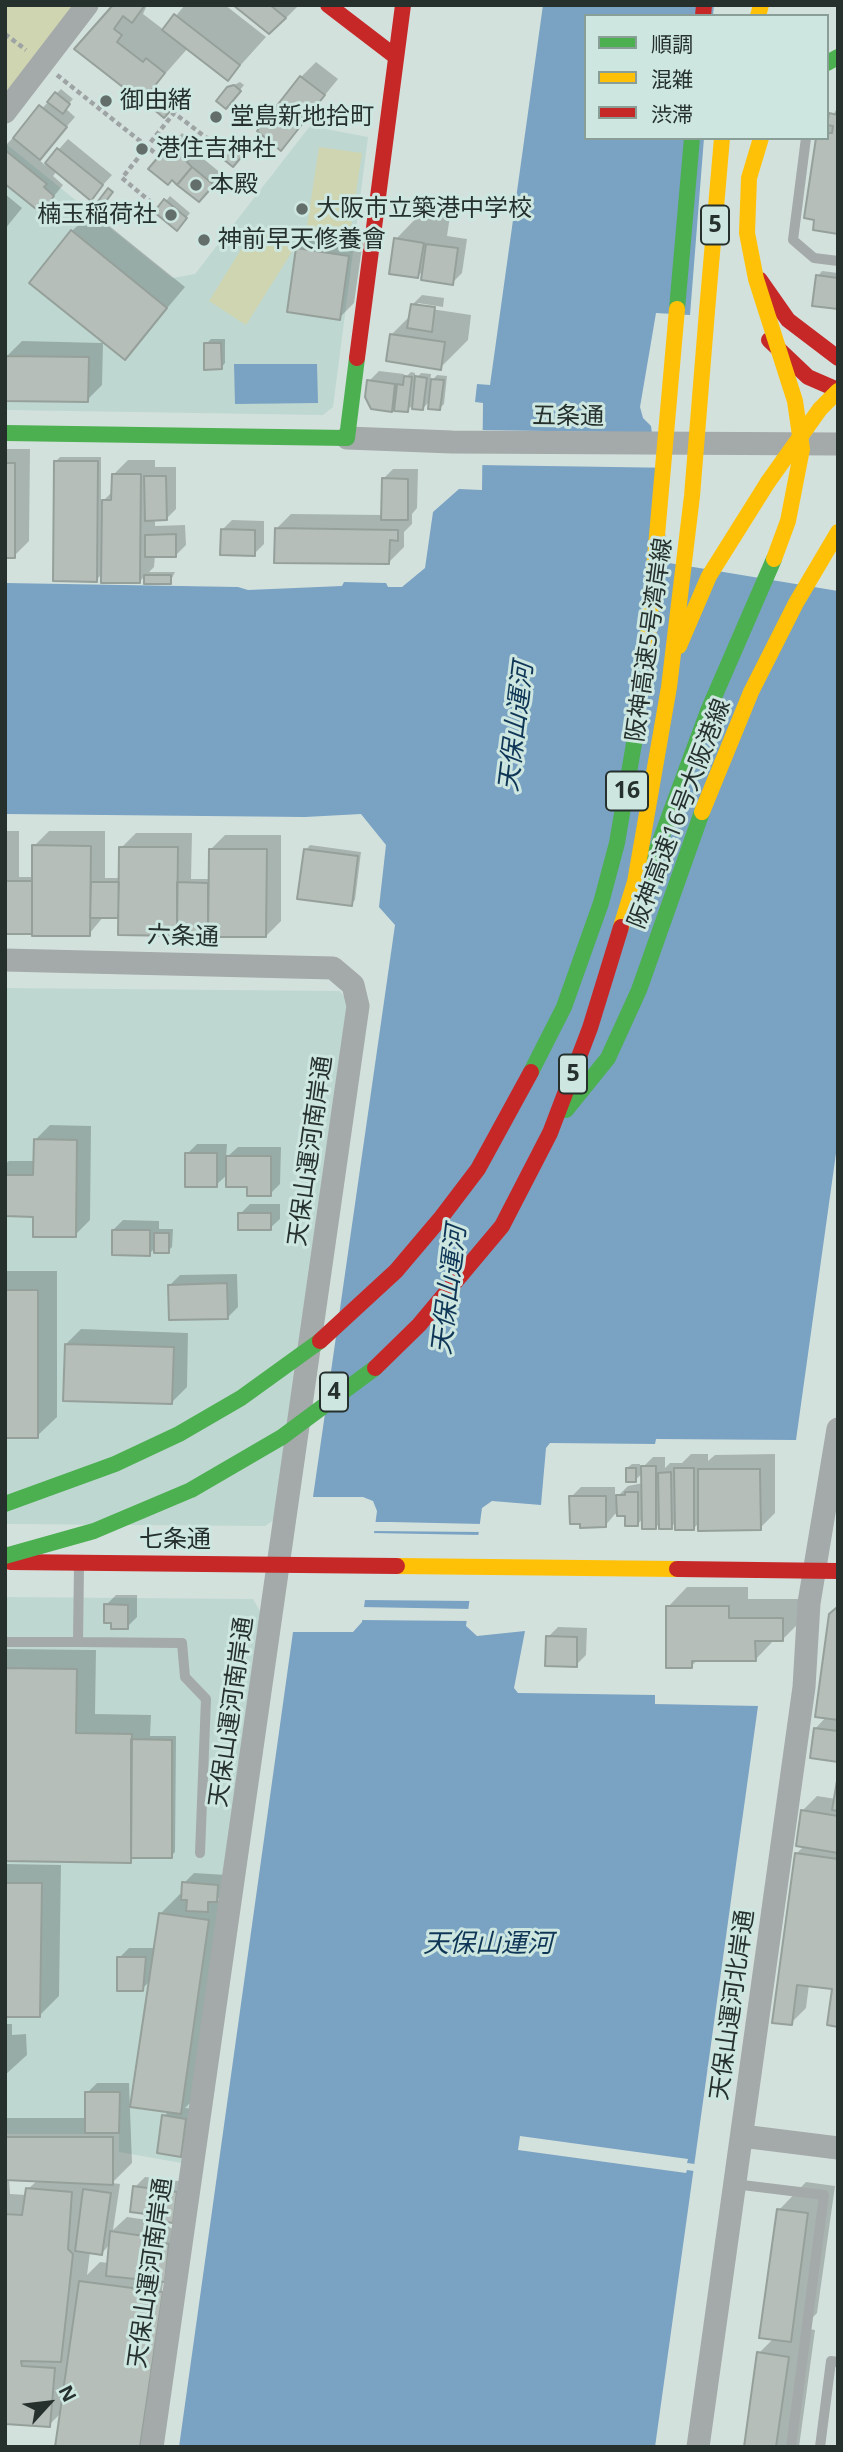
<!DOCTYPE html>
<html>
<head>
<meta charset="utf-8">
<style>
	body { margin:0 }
	#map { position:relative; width:843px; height:2452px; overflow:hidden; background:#d3e1dd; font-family:"Open Sans","Noto Sans JP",sans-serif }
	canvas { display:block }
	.frame { position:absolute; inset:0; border:7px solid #26302d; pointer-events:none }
	.legend { position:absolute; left:584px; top:14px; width:245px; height:126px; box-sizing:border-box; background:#cde7e0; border:2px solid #8a9e98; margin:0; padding:9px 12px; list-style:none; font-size:21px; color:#26302d }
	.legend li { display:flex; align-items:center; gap:14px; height:35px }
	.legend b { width:35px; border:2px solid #8a9e98 }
	.north { position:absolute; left:14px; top:2368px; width:70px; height:70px; -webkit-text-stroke:5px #cde7e0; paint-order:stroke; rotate:63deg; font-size:19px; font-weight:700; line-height:28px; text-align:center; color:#26302d }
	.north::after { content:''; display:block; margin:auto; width:24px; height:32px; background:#26302d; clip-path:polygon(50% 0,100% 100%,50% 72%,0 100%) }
</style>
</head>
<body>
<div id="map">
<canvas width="843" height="2452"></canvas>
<div class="frame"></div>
<ul class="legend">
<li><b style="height:9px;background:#4caf50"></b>順調</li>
<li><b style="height:9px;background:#ffc107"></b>混雑</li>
<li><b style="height:9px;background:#c62828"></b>渋滞</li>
</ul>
<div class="north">N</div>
</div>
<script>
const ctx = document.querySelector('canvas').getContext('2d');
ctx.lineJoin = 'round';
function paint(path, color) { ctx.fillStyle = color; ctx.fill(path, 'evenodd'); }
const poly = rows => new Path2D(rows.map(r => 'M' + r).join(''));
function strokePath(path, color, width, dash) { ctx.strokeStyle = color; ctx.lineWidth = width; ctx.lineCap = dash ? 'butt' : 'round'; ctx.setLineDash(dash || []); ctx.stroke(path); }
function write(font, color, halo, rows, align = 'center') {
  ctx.font = font + ' "Open Sans","Noto Sans JP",sans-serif'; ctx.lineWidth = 6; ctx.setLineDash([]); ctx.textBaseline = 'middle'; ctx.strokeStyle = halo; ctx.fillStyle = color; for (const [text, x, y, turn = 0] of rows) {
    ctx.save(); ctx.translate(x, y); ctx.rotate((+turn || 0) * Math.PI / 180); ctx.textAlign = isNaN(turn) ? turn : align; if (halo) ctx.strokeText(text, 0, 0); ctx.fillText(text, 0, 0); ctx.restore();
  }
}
paint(poly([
	[310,126,368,137,333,407,323,415,5,410,5,143,172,278,195,274],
	[5,988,340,991,349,1003,277,1518,265,1526,5,1524],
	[5,1597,253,1599,261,1613,182,2163,119,2152,119,2134,5,2134]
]), '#bfd7d1');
paint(poly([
	[5,5,75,5,5,96],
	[319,147,362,153,348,245,305,239],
	[255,227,293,250,246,325,209,301]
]), '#ced5b0');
paint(poly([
	[543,5,714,5,713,16,586,16,586,138,704,138,690,315,656,313,640,407,643,418,651,426,669,563,838,591,838,1139,796,1440,656,1439,655,1444,550,1443,546,1448,541,1505,492,1501,482,1508,466,1626,477,1636,525,1631,514,1688,518,1693,655,1695,655,1704,758,1706,655,2447,179,2447,293,1632,353,1632,362,1622,377,1511,373,1501,363,1497,313,1497,395,925,379,907,386,845,361,814,305,817,5,814,5,583,238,587,248,590,342,586,344,582,386,583,388,587,402,587,425,568,433,512,459,489,482,490,483,403,475,402,477,384,490,385],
	[234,364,317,364,318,403,235,404]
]), '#7aa2c2');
paint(poly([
	[478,430,682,433,680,468,478,465],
	[372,1522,390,1522,483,1524,482,1532,371,1531],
	[371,1533,482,1535,473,1601,361,1600],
	[360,1607,472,1609,470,1621,359,1620],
	[520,2136,688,2159,687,2163,695,2164,694,2171,687,2170,686,2173,518,2150]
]), '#d3e1dd');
paint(poly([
	[114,5,147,5,143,14,164,30,185,5,225,5,266,37,228,79,188,48,142,100,76,49],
	[236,5,299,5,277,27],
	[316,62,338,79,281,149,301,77],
	[240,82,244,85,230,102,228,88],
	[61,89,73,99,65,108,75,117,38,159,45,165,68,139,112,175,91,198,57,171,53,176,63,185,50,201,5,182,5,146],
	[166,96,175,103,169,111,155,108],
	[838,107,838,232,827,138,827,124],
	[182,133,199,147,195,152,222,174,209,190,151,169],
	[235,138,247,148,237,160,230,143],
	[5,194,22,208,5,229],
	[170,196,190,213,181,224,166,201],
	[423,211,450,216,447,236,467,239,462,273,452,283,424,270,418,276,396,239],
	[92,212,185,287,125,358,72,231],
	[312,234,363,241,354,303,339,318,297,249],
	[822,271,838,273,838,307,818,276],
	[422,295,444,298,443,307,418,303,418,307,471,315,468,340,440,368,392,334,411,315,412,305],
	[211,339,225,339,225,363,221,368,206,344],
	[22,341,103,343,102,385,87,400,7,356],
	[379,371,404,374,403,380,411,372,415,373,415,380,421,373,431,374,430,383,437,375,447,376,444,404,440,408,430,401,423,408,413,405,407,410,396,404,391,410,369,381],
	[5,449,30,449,29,541,14,556,5,556],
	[60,457,101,457,101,503,113,491,113,475,128,460,155,460,155,467,176,467,176,509,166,519,155,519,155,526,185,525,186,545,176,555,155,555,154,567,149,572,175,572,170,582,146,582,146,575,139,582,103,573,96,580,56,461],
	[393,469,418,469,417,508,412,514,412,524,404,532,404,547,389,562,276,529,291,514,383,515,383,479],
	[232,520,264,521,264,544,254,554,222,530],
	[5,831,19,831,19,877,34,877,34,846,49,831,105,831,105,878,120,878,121,848,136,833,192,833,191,879,210,879,210,850,225,835,281,835,281,921,266,936,120,933,120,914,104,916,89,934,5,932],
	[310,845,361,852,355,900,351,904,306,850],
	[50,1125,91,1126,90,1220,75,1235,35,1215,5,1214,5,1164,9,1161,35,1161,35,1140],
	[197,1144,227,1144,226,1158,238,1147,281,1147,280,1184,270,1194,228,1174,216,1185,187,1154],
	[250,1204,280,1204,280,1219,270,1228,240,1214],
	[123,1220,159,1221,159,1229,173,1229,172,1247,168,1251,155,1248,149,1254,113,1230],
	[5,1271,57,1271,57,1417,37,1436,5,1436],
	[237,1274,238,1307,228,1317,170,1285,180,1275],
	[81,1329,188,1333,187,1387,172,1402,66,1344],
	[691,1454,708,1454,708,1461,715,1455,775,1454,775,1513,760,1528,700,1522,694,1528,676,1522,671,1527,661,1522,656,1527,643,1518,638,1524,627,1514,615,1514,605,1526,571,1497,581,1487,615,1487,615,1499,628,1486,643,1483,643,1473,635,1480,627,1468,632,1464,640,1464,640,1470,653,1457,665,1457,665,1468,670,1463,682,1463],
	[687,1587,748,1587,748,1599,802,1599,802,1620,783,1639,775,1639,755,1660,698,1660,691,1666,668,1607],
	[116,1595,137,1595,137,1617,127,1627,106,1605],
	[838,1607,838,1760,815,1729,827,1716,830,1614],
	[558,1627,587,1628,586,1655,576,1665,548,1637],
	[5,1649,96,1650,95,1714,151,1715,150,1736,176,1736,175,1852,171,1856,135,1856,130,1861,5,1859],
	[838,1786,838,2025,834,1988,809,1984,806,2008,791,2023,796,1854,804,1846,802,1811,817,1796,836,1799],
	[5,1864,61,1865,59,1996,39,2016,5,2015],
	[194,1873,227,1875,226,1891,217,1900,228,1901,200,2093,185,2108,195,2109,190,2145,180,2155,164,2116,169,2111,150,1981,142,1989,119,1958,129,1948,155,1948,160,1914,180,1894,183,1894,184,1883],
	[5,2024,12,2024,12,2035,26,2034,27,2055,5,2075],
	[97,2083,129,2083,132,2163,112,2183,120,2184,113,2230,127,2217,147,2220,148,2212,135,2187,145,2177,186,2182,165,2220,170,2228,183,2229,142,2443,137,2447,62,2412,49,2425,5,2422,5,2118,86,2118,87,2093],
	[9,2178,38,2180,28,2189,27,2195,10,2194],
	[110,2244,109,2263,100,2262,87,2275,90,2252,102,2253],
	[163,2283,166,2283,143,2435],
	[806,2182,835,2186,817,2313,802,2328,815,2330,799,2447,746,2447,759,2353,774,2338,779,2210]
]), '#0003');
const building = poly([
	[113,5,145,5,132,23,123,16,114,29,122,35,117,42,143,62,146,58,165,73,142,102,74,49,113,5],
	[233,5,270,5,286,18,269,34,233,5],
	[174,14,240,65,228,81,162,30,174,14],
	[300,76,325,95,281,151,257,131,300,76],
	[234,85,241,91,226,109,216,101,227,87,234,85],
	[55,92,70,104,63,114,47,102,55,92],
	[160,99,172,109,164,118,152,108,160,99],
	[39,105,67,127,40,160,13,138,39,105],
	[829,113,838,115,838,234,813,230,814,220,804,218,816,138,827,138,827,133,832,133,833,126,827,125,829,113],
	[229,141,244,154,233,167,218,155,229,141],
	[171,142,190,158,187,162,192,167,177,185,172,180,168,185,148,169,171,142],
	[57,148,103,185,91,201,45,163,57,148],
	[5,150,47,184,44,187,54,196,41,213,5,184,5,150],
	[192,167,214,185,199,202,177,185,192,167],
	[108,188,113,192,100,209,95,205,108,188],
	[164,199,187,218,177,231,154,212,164,199],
	[71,230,167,308,125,360,29,283,71,230],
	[394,238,424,243,418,278,389,274,394,238],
	[426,244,458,248,453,285,421,280,426,244],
	[296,248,349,256,340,320,287,312,296,248],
	[816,275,838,278,838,309,812,306,816,275],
	[411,304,435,307,432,332,407,328,411,304],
	[390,334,445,342,441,370,386,361,390,334],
	[204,343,221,343,222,369,204,370,204,343],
	[6,356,89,357,88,402,5,401,6,356],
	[404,376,412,377,408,412,394,411,397,384,403,385,404,376],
	[415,376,427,378,423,410,412,409,415,376],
	[431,379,444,380,440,410,428,409,431,379],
	[367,380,395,384,392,412,371,409,365,397,367,380],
	[54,461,98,461,97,582,53,581,54,461],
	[5,463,15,463,15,558,5,558,5,463],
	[112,474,141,474,140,583,101,583,102,500,111,500,112,474],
	[144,476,166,476,167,520,145,521,144,476],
	[382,478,408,479,408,520,381,520,382,478],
	[275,528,398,530,398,541,390,540,389,564,274,563,275,528],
	[221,529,255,530,255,556,220,555,221,529],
	[176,534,176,557,145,557,145,535,176,534],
	[144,575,171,575,171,584,144,584,144,575],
	[32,845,91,846,90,936,32,936,32,845],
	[119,847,178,847,177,936,118,935,119,847],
	[209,849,267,849,266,937,208,937,209,849],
	[304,849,358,856,352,906,297,899,304,849],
	[5,881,32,881,32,934,5,934,5,881],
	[91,882,119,882,118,918,90,918,91,882],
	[177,882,208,883,208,936,177,936,177,882],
	[34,1139,77,1140,76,1237,33,1237,33,1217,5,1216,5,1175,33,1175,34,1139],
	[185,1153,217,1153,217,1187,185,1187,185,1153],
	[226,1156,271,1156,271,1196,247,1196,247,1187,226,1187,226,1156],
	[238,1213,271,1213,271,1230,238,1230,238,1213],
	[112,1230,150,1230,150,1256,112,1255,112,1230],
	[154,1233,169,1233,169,1253,154,1253,154,1233],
	[227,1283,228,1319,169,1320,168,1285,227,1283],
	[5,1290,38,1290,38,1438,5,1438,5,1290],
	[65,1344,174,1347,172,1404,63,1401,65,1344],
	[641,1466,656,1466,656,1529,642,1529,641,1466],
	[626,1468,636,1468,636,1482,626,1482,626,1468],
	[674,1468,694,1468,694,1530,675,1530,674,1468],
	[698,1469,760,1469,761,1530,698,1531,698,1469],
	[671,1472,672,1529,659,1529,658,1473,671,1472],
	[625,1492,638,1492,638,1526,625,1526,625,1516,617,1516,616,1495,625,1495,625,1492],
	[569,1496,606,1496,606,1527,580,1528,580,1524,570,1524,569,1496],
	[104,1604,128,1605,128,1629,111,1629,111,1623,104,1623,104,1604],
	[666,1606,729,1606,729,1618,783,1618,783,1641,755,1641,756,1661,692,1661,692,1668,666,1668,666,1606],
	[836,1608,838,1608,838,1720,815,1717,829,1614,836,1608],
	[546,1636,577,1637,577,1667,545,1666,546,1636],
	[5,1668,77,1669,76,1733,132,1734,131,1863,5,1861,5,1668],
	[814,1728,838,1731,838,1762,810,1758,814,1728],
	[131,1739,172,1740,172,1858,131,1858,131,1739],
	[838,1775,838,1811,832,1810,838,1775],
	[801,1810,838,1816,838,1853,796,1846,801,1810],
	[795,1853,838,1859,838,2027,827,2025,832,1989,797,1985,792,2025,772,2023,795,1853],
	[182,1882,218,1885,217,1902,208,1902,208,1912,186,1911,187,1900,181,1900,182,1882],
	[5,1883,42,1883,40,2017,5,2017,5,1883],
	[159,1913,209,1920,181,2114,130,2107,159,1913],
	[117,1957,146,1957,143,1991,117,1991,117,1957],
	[85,2092,120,2092,119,2133,85,2133,85,2092],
	[162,2115,186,2119,181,2157,157,2153,162,2115],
	[5,2137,113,2137,113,2185,5,2180,5,2137],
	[133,2186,177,2192,173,2223,145,2219,146,2214,130,2212,133,2186],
	[26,2188,72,2192,68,2249,73,2254,61,2362,21,2361,22,2366,55,2368,50,2427,5,2424,5,2214,22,2215,26,2188],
	[83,2189,111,2193,102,2255,75,2251,83,2189],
	[777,2209,808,2213,791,2342,759,2338,777,2209],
	[110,2231,151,2237,155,2242,169,2244,165,2282,106,2276,110,2231],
	[79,2281,163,2292,140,2447,55,2447,79,2281],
	[757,2352,789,2357,776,2447,744,2447,757,2352]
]);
paint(building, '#b5beb9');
strokePath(building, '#96a09b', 2);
strokePath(poly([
	[5,34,26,50],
	[57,75,155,153],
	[152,203,122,178,174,113,221,149]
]), '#9ea4a3', 4.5, [5, 3.5]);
strokePath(poly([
	[806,138,793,240,814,258,838,261],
	[5,1642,78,1642,79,1565],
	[78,1642,182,1643,185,1677,206,1699,200,1853],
	[734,2184,824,2195,791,2447],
	[820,2447,831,2361,838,2362]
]), '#a4a9a9', 10);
strokePath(poly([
	[5,112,87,5],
	[347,438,452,442,838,444],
	[5,960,333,968,353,985,358,1006,152,2447],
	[742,2136,838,2148],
	[698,2447,804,1687,809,1603,838,1429]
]), '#a4a9a9', 23);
strokePath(poly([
	[827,63,838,57],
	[677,309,692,138],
	[5,433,347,438,357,358],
	[646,879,708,711,774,559],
	[566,1110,608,1058,639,990,702,812]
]), '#4caf50', 16);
strokePath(poly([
	[758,16,761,5],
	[707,311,722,138],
	[679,646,709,576,768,482],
	[702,812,751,692,796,603,838,532],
	[397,1566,677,1569]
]), '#ffc107', 16);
strokePath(poly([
	[328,5,396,57],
	[703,16,704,5],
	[760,280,788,320,838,358],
	[769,340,808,377,838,390],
	[357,358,403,5],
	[10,1562,397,1566],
	[677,1569,838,1571]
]), '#c62828', 16);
strokePath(poly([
	[531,1072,564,1007,601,903,617,843,637,726],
	[5,1504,115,1464,179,1434,241,1398,320,1341],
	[5,1556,94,1531,191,1490,282,1437,375,1368]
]), '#4caf50', 16);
strokePath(poly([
	[761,138,749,178,747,233,756,279,795,401,802,449,788,521,774,559],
	[768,482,820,409,838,391],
	[646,660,677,309],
	[621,927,635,882,669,687,692,496,707,311]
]), '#ffc107', 16);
strokePath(poly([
	[320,1341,396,1271,440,1219,478,1169,531,1072],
	[375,1368,419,1325,502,1226,550,1133,590,1028,621,927]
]), '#c62828', 16);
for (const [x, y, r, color] of [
	[106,101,7,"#636e6b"],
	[216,117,7,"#636e6b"],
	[142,149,7,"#636e6b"],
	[196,185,7,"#636e6b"],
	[302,209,7,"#636e6b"],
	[171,215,7,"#636e6b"],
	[204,240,7,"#636e6b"]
]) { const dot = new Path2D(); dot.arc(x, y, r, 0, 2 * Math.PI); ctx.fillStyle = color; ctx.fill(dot); strokePath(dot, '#cde7e0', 2.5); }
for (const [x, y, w] of [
	[715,225,28],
	[627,791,42],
	[573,1074,28],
	[334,1392,28]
]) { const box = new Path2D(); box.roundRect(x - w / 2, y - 19.5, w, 39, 5); ctx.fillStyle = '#cde7e0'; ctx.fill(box); strokePath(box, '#26302d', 2); }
write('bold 23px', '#26302d', null, [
	["5",715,225],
	["16",627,791],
	["5",573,1074],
	["4",334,1392]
]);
write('24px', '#26302d', '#cde7e0', [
	["御由緒",120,101],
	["堂島新地拾町",230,117],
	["港住吉神社",156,149],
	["本殿",210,185],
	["大阪市立築港中学校",316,209],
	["楠玉稲荷社",157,215,"right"],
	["神前早天修養會",218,240]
], 'left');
write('24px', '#26302d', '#cde7e0', [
	["五条通",568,417,1],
	["阪神高速5号湾岸線",650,640,-82],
	["阪神高速16号大阪港線",680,814,-69],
	["六条通",183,937,2],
	["天保山運河南岸通",311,1151,-82],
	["七条通",175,1540],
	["天保山運河南岸通",232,1712,-82],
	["天保山運河北岸通",733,2005,-82],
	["天保山運河南岸通",151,2273,-82]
]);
write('italic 26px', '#0f3656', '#cde7e0', [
	["天保山運河",517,727,-83],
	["天保山運河",450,1290,-83],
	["天保山運河",488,1945]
]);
</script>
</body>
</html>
